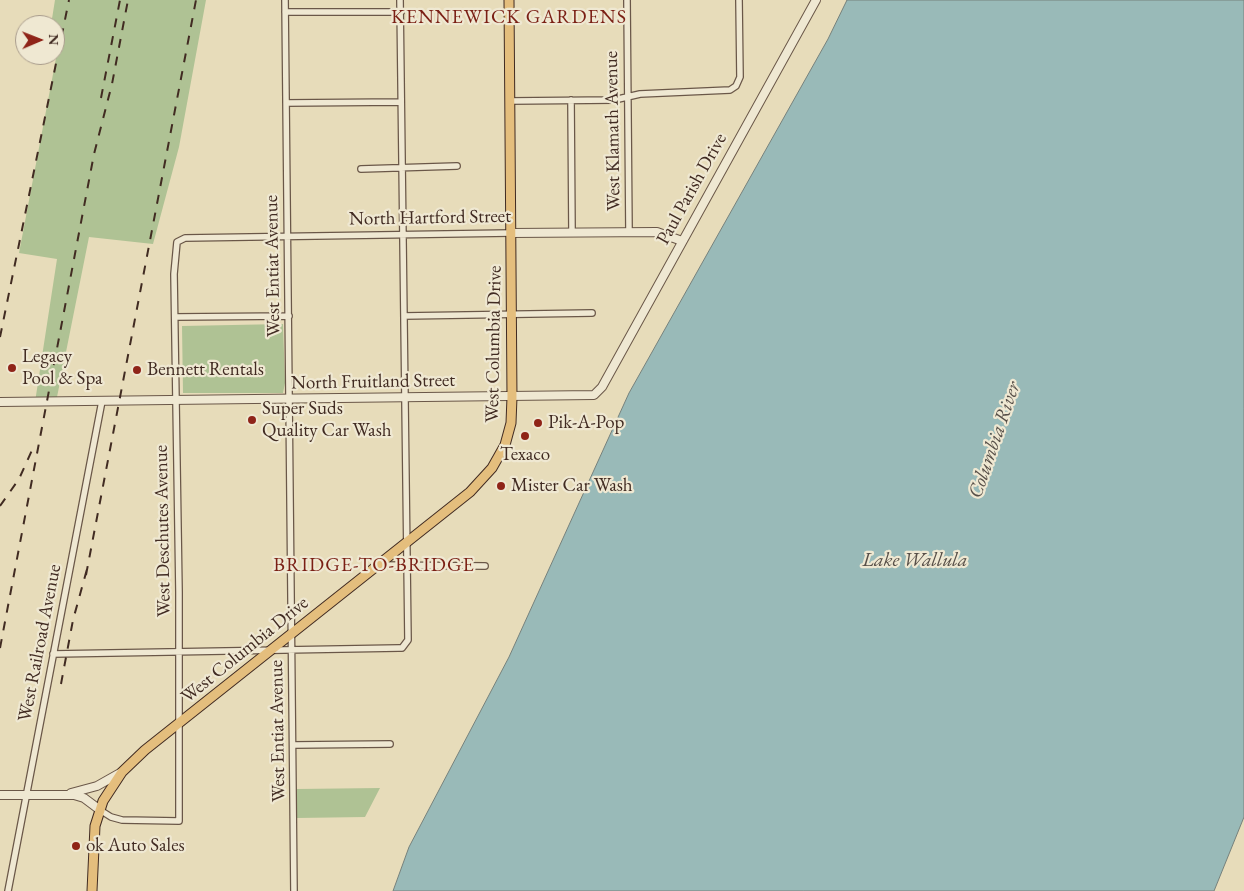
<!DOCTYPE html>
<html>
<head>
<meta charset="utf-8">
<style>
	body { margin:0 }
	#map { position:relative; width:1244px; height:891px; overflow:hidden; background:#e7dcba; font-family:"EB Garamond",serif }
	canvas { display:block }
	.north { position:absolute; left:15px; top:15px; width:50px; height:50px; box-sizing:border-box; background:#efe8d2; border:1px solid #a99c8c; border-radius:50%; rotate:89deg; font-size:14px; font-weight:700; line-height:20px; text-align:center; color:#412b22 }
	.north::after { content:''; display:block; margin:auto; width:18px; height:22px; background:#8f2418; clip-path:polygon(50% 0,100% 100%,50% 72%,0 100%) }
</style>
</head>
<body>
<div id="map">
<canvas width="1244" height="891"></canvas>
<div class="north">N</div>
</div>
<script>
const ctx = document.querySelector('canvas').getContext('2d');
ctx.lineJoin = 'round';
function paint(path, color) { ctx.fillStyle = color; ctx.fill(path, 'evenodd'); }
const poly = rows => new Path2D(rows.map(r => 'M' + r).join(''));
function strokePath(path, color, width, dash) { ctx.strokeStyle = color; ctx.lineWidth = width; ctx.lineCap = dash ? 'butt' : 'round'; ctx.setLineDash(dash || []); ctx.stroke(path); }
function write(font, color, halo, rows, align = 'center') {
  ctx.font = font + ' "EB Garamond",serif'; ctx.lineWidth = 4.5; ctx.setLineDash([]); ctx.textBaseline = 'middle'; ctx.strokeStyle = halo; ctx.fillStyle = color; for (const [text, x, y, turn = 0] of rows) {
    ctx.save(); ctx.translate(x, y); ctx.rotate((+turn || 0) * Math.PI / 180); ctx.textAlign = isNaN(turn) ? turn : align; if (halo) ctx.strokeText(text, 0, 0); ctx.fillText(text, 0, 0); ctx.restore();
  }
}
paint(poly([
	[55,0,206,0,179,147,153,244,89,237,56,402,35,402,57,259,19,253,61,32,55,28,55,25,51,25],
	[283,324,285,383,283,393,183,393,182,326],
	[380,788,365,817,297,818,297,789]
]), '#afc294');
const water = poly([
	[847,0,1244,0,1244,817,1214,891,393,891,409,847,509,657,629,393,828,39,847,0]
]);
paint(water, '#99bab8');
strokePath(water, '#76817c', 1);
const minor = poly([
	[285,0,294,891],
	[627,0,629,232],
	[285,12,401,12],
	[571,100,572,233],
	[510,101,614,100,640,94,730,90,736,86,740,77,739,0],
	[286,103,401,102],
	[361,169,457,166],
	[404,316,592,313],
	[176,317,289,316],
	[377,565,485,566],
	[53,654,399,648,402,648,408,640,400,0],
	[294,745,390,744],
	[100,810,111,817,122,820,179,821,179,592,174,274,177,242,185,238,511,233],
	[8,891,102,401]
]);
const tertiary = poly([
	[511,233,657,232,682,241],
	[0,402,594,395,602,387,816,0],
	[71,793,97,786,120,773],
	[0,795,74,795,84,798,100,810]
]);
const primary = poly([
	[92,891,95,826,103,801,122,772,145,750,470,492,492,468,505,445,511,423,512,397,509,0]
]);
strokePath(minor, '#6a5748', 8);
strokePath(tertiary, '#6a5748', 10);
strokePath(primary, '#412b22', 11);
strokePath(minor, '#efe8d2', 5.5);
strokePath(tertiary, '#efe8d2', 8);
strokePath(primary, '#e4be7d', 9);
strokePath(poly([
	[101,98,120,0],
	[0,337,69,0],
	[0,506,19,479,33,448],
	[86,575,196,0],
	[0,648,94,154,112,84,128,0],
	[61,684,73,620,87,569]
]), '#412b22', 2, [9, 9]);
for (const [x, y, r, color] of [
	[12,368,5,"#8f2418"],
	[137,370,5,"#8f2418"],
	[252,420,5,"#8f2418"],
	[538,423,5,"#8f2418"],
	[525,436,5,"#8f2418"],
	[501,486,5,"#8f2418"],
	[76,846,5,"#8f2418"]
]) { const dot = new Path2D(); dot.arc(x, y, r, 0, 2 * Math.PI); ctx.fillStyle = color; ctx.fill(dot); strokePath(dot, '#efe8d2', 2); }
write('19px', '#412b22', '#efe8d2', [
	["West Klamath Avenue",613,131,-91],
	["Paul Parish Drive",692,189,-61],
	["North Hartford Street",430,218,-1],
	["West Entiat Avenue",273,266,-91],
	["West Columbia Drive",494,344,-89],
	["North Fruitland Street",373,382,-1],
	["West Deschutes Avenue",163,531,-91],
	["West Railroad Avenue",40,643,-79],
	["West Columbia Drive",245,650,-39],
	["West Entiat Avenue",278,731,-91]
]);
write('19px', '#412b22', '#efe8d2', [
	["Legacy",22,357],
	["Pool & Spa",22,379],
	["Bennett Rentals",147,370],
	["Super Suds",262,409],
	["Quality Car Wash",262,431],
	["Pik-A-Pop",548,423],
	["Texaco",525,455,"center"],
	["Mister Car Wash",511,486],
	["ok Auto Sales",86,846]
], 'left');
ctx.letterSpacing = '1px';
write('20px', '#7a1f14', '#efe8d2', [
	["KENNEWICK GARDENS",509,18],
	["BRIDGE-TO-BRIDGE",374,566]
]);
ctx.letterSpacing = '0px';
write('italic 20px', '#574f48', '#efe8d2', [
	["Columbia River",995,440,-71],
	["Lake Wallula",915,561]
]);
</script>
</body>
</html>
